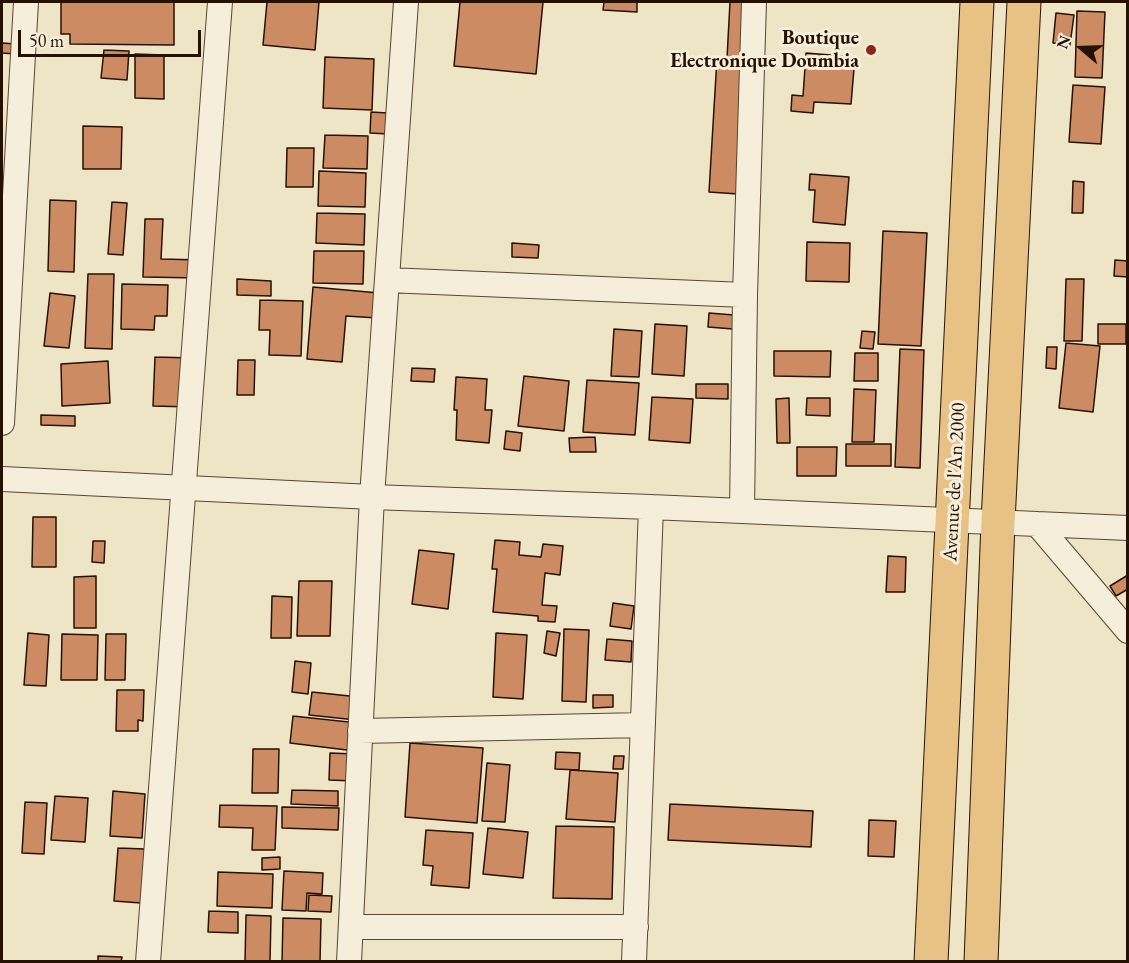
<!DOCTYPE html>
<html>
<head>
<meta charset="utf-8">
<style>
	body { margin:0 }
	#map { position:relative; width:1129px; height:963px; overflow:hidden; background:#eee5c7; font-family:"EB Garamond",serif }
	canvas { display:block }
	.frame { position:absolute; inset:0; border:3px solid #261100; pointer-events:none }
	.north { position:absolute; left:1051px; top:18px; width:60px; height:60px; -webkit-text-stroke:4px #f4eedb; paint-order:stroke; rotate:289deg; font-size:16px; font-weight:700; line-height:24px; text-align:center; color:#261100 }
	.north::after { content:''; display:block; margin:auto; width:21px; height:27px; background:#261100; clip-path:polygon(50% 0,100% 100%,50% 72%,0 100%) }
	.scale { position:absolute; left:18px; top:30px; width:183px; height:27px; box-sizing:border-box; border:3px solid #261100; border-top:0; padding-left:8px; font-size:18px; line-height:21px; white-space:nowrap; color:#261100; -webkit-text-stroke:4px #f4eedb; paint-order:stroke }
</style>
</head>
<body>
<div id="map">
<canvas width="1129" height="963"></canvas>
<div class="frame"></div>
<div class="north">N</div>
<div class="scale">50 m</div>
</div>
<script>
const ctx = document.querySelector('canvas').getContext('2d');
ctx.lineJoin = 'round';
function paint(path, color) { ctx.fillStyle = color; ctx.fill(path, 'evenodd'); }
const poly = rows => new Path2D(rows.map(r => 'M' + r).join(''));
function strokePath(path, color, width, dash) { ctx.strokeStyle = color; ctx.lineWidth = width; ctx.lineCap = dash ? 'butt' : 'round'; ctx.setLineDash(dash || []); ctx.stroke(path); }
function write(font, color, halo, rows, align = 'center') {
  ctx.font = font + ' "EB Garamond",serif'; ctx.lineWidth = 6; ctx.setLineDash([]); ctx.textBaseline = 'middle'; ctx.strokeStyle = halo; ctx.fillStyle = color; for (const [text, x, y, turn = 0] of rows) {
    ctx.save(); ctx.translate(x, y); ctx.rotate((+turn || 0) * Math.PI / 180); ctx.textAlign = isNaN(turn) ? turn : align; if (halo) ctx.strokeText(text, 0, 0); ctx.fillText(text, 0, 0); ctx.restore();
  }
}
const building = poly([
	[61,2,174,2,174,45,70,44,70,34,61,34,61,2],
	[267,2,319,2,315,50,263,45,267,2],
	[460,2,543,2,536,74,454,66,460,2],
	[604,2,637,2,637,12,603,10,604,2],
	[730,2,750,2,746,59,727,58,730,2],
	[1077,11,1105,12,1102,78,1075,77,1077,11],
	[1056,13,1074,15,1070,45,1053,43,1056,13],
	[2,43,16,44,15,54,2,53,2,43],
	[104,50,129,51,127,80,101,78,104,50],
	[806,53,855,57,851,104,814,102,813,113,791,111,792,95,803,96,806,53],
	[135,54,164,55,164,99,135,98,135,54],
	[325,57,374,59,372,110,323,108,325,57],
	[717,58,746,59,738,194,709,192,717,58],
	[1073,85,1105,87,1101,144,1069,142,1073,85],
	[371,112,388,113,388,134,370,133,371,112],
	[83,126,122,127,121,169,83,169,83,126],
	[325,135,368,136,367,169,323,168,325,135],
	[287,148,314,148,313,187,286,187,287,148],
	[319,171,366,173,365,207,318,206,319,171],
	[810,174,849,177,845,225,813,222,815,190,809,190,810,174],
	[1073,181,1084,182,1083,213,1072,213,1073,181],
	[50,200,76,201,74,272,48,271,50,200],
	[112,202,127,203,123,255,108,254,112,202],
	[317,213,365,214,364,245,316,243,317,213],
	[145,219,163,219,161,259,201,260,200,278,143,277,145,219],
	[883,231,927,233,921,346,878,344,883,231],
	[807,242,850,243,849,282,806,281,807,242],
	[512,243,539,245,538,258,512,257,512,243],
	[314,251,364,251,363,284,313,283,314,251],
	[1115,260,1128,261,1128,277,1114,276,1115,260],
	[88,274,114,274,112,349,85,348,88,274],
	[237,279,271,281,271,296,237,295,237,279],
	[1066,279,1084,279,1082,341,1064,341,1066,279],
	[122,284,168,285,167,316,155,316,154,330,121,329,122,284],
	[313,287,379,293,377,318,346,316,342,362,307,359,313,287],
	[50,293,75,296,69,348,44,346,50,293],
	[260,300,303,301,301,356,269,355,270,330,259,330,260,300],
	[709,313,734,315,733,329,708,327,709,313],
	[655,324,687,326,684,376,652,374,655,324],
	[1098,324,1126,324,1126,344,1098,344,1098,324],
	[614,329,642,331,639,377,611,376,614,329],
	[862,331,875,332,873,349,860,348,862,331],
	[1066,343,1100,346,1093,412,1059,408,1066,343],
	[1047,347,1057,347,1056,369,1046,368,1047,347],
	[900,349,924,350,920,468,895,467,900,349],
	[774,351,831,351,830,377,774,376,774,351],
	[855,353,878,353,878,381,854,381,855,353],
	[155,357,193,358,191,407,153,406,155,357],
	[238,360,255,360,254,395,237,395,238,360],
	[108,361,110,403,62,406,61,364,108,361],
	[412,368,435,369,434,382,411,381,412,368],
	[524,376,569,381,564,431,518,426,524,376],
	[456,377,487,379,485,410,492,410,489,443,456,440,457,410,454,410,456,377],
	[587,380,639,383,635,435,583,432,587,380],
	[696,384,728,384,728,399,696,398,696,384],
	[854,389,876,390,874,442,852,442,854,389],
	[652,397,693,399,690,443,649,440,652,397],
	[789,398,790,443,777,443,776,399,789,398],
	[807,398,830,398,830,416,806,415,807,398],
	[41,415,75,416,75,426,41,425,41,415],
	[506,431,522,433,520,451,504,449,506,431],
	[595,437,596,452,570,452,569,438,595,437],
	[846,444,891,444,891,466,846,466,846,444],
	[797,447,837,447,836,476,797,476,797,447],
	[33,517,56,517,56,567,32,567,33,517],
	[495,540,520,542,519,555,541,557,543,544,563,546,560,575,545,573,542,605,557,606,555,622,538,621,538,616,493,612,497,569,492,569,495,540],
	[93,541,105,541,104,563,92,562,93,541],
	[419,550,454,554,448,609,412,604,419,550],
	[888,556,906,557,905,592,886,592,888,556],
	[1128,575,1128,589,1116,596,1110,586,1128,575],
	[96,576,96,628,74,628,74,577,96,576],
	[299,581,332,581,330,636,297,636,299,581],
	[272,596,292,597,291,638,271,638,272,596],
	[613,603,634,606,631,629,610,626,613,603],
	[564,629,589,630,586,702,562,701,564,629],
	[547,631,560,633,556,656,544,653,547,631],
	[28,633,49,635,46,686,24,685,28,633],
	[496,633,527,635,523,699,493,697,496,633],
	[62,634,98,635,97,680,61,680,62,634],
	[106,634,126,634,125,680,105,680,106,634],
	[607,639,632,641,631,662,605,660,607,639],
	[295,661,311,663,308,694,292,692,295,661],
	[117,690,144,690,143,721,138,720,138,731,116,731,117,690],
	[312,692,359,697,356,720,309,715,312,692],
	[593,695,613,695,613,707,593,708,593,695],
	[293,716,358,723,355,751,290,743,293,716],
	[410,743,483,748,477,823,405,817,410,743],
	[253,749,279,749,278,793,252,793,253,749],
	[556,752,580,753,579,770,555,769,556,752],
	[330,753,355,754,354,781,329,780,330,753],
	[614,756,624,756,623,769,613,769,614,756],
	[487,763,510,765,505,822,482,821,487,763],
	[570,770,618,773,615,822,566,819,570,770],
	[292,790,338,791,338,806,291,804,292,790],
	[113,791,145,794,142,838,110,836,113,791],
	[55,796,88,798,85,842,51,840,55,796],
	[25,802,47,803,44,854,22,853,25,802],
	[670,804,813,811,811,847,668,840,670,804],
	[220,805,277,806,275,850,252,850,253,828,219,827,220,805],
	[282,807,339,808,338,830,282,828,282,807],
	[869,820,896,821,894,857,868,856,869,820],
	[556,826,614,827,612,899,553,898,556,826],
	[488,828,528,832,523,878,483,874,488,828],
	[426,830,473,833,469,888,431,885,433,866,423,865,426,830],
	[118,848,145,849,141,903,114,901,118,848],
	[280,857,280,869,262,870,262,858,280,857],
	[284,871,323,873,322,894,307,893,306,911,282,910,284,871],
	[218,872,273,874,272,908,217,906,218,872],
	[309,895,332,896,331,912,308,911,309,895],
	[209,911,238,912,238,933,208,932,209,911],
	[246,915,271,916,270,962,245,962,246,915],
	[283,918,321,919,320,962,282,962,283,918],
	[98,956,122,957,121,962,98,962,98,956]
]);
paint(building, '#cd8b64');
strokePath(building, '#261100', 1.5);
const street = poly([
	[387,280,745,295,742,511],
	[745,295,754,2],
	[2,423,26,2],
	[2,479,372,497,651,507,1128,528],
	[1037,524,1128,631],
	[360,731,643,725],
	[352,927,636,927],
	[148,962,220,2],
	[349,962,372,497,406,2],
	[634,962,651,507]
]);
const primary = poly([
	[931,962,977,2],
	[981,962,998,522,1024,2]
]);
strokePath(street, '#584632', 26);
strokePath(primary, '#261100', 35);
strokePath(street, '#f4eedb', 24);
strokePath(primary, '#e7c284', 33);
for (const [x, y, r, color] of [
	[871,50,6,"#8f2418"]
]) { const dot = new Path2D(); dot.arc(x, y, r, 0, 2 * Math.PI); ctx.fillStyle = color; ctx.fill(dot); strokePath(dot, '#f4eedb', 2); }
write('bold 20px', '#261100', '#f4eedb', [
	["Boutique",859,39],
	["Electronique Doumbia",859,62]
], 'right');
write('20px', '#261100', '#f4eedb', [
	["Avenue de l'An 2000",955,482,-87]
]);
</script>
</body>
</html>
